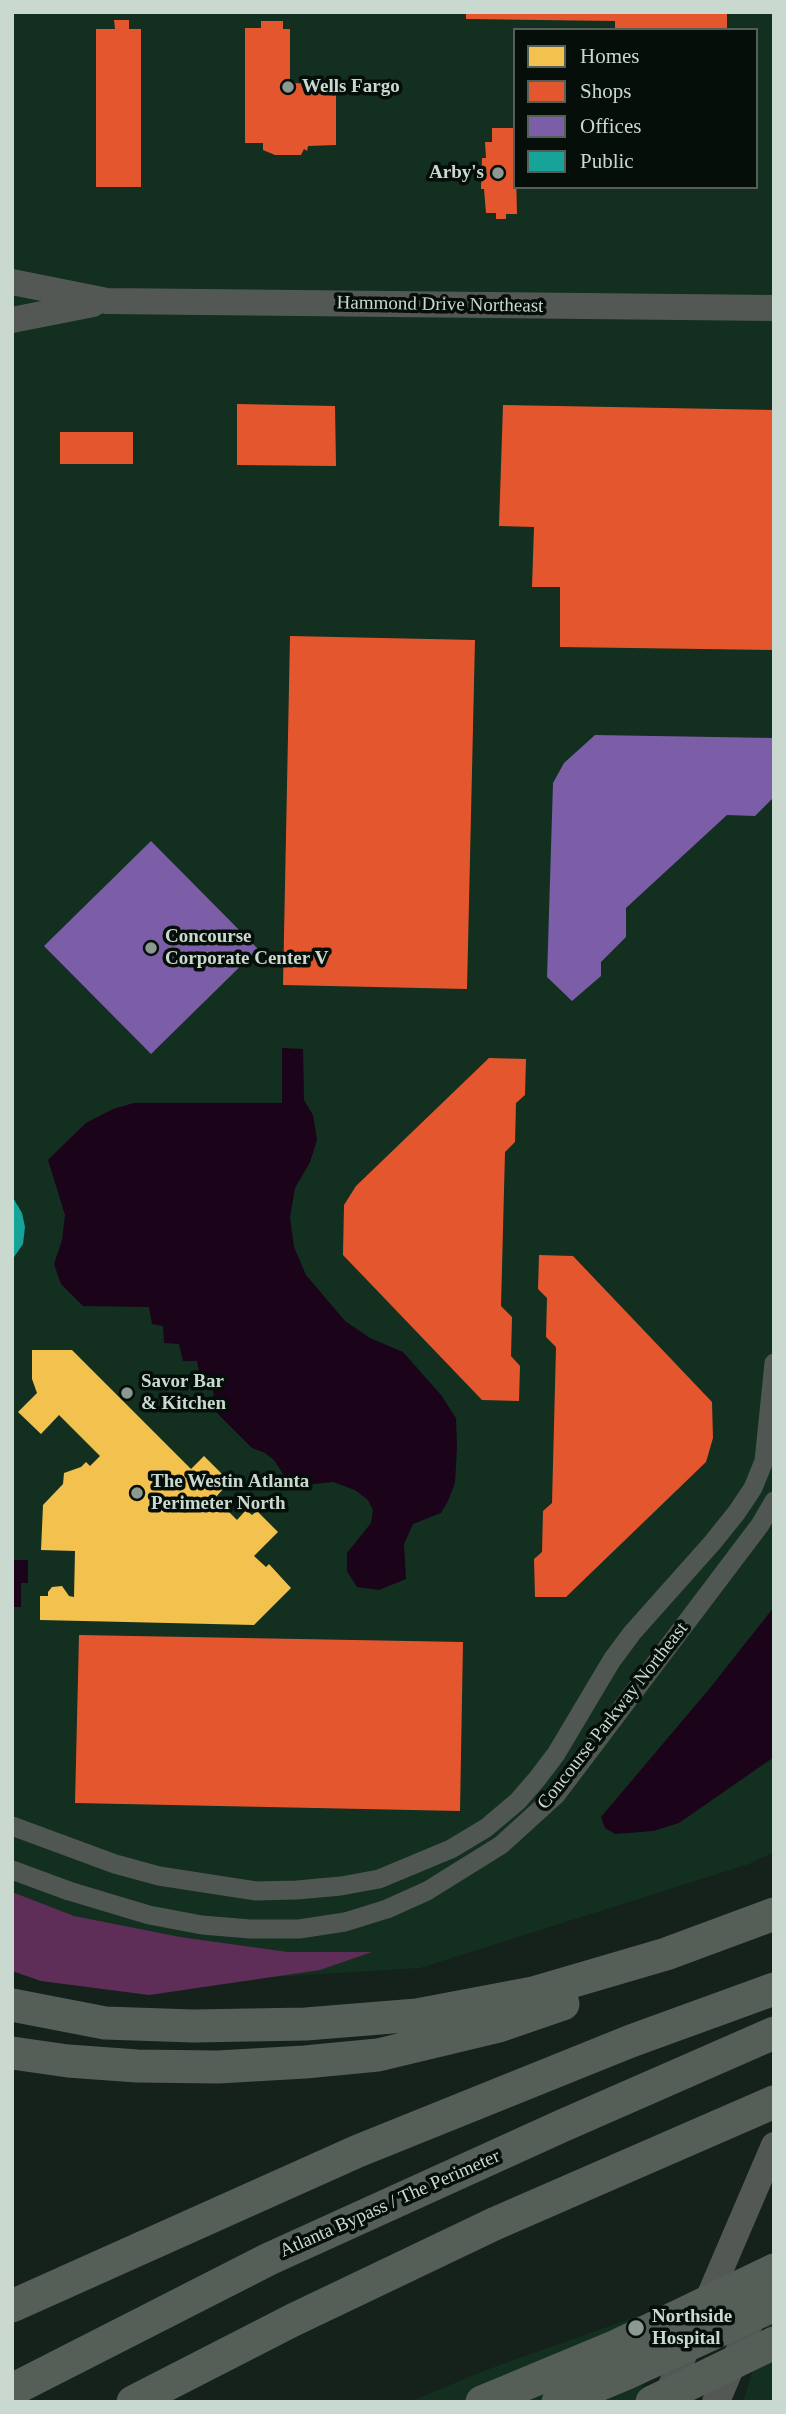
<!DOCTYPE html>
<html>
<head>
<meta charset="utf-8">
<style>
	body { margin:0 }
	#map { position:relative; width:786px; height:2414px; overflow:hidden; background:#15221b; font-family:Georgia,serif }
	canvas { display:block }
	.frame { position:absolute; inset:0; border:14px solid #cad9d0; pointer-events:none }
	.legend { position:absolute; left:513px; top:28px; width:245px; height:161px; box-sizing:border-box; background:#050e08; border:2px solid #545f58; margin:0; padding:9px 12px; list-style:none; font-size:21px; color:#cad9d0 }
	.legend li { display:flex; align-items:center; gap:14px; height:35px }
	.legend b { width:35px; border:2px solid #545f58 }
</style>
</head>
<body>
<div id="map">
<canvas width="786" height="2414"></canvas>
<div class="frame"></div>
<ul class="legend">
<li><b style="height:19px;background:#f2c14e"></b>Homes</li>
<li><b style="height:19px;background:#e4572e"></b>Shops</li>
<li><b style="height:19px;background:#7b5ea7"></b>Offices</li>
<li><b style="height:19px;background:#17a398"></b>Public</li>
</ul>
</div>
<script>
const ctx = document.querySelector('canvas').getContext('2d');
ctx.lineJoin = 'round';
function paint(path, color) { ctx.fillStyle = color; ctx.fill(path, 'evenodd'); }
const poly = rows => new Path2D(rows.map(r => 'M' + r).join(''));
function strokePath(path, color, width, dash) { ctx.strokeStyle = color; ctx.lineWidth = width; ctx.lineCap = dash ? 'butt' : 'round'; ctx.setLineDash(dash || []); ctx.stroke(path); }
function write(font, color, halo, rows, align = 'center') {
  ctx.font = font + ' Georgia,serif'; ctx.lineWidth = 7; ctx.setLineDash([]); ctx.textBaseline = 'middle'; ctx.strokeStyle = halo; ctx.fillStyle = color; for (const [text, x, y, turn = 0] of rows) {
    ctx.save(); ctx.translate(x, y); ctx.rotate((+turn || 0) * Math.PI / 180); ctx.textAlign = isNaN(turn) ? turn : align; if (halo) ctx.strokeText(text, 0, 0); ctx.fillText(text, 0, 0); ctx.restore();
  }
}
paint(poly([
	[12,12,774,12,774,1852,749,1864,420,1968,222,1980,12,1951],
	[515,30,756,30,756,187,515,187],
	[774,2301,774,2402,743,2402],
	[677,2302,659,2354,635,2402,409,2402,486,2370]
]), '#122f1f');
paint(poly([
	[12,1892,74,1916,180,1937,288,1952,372,1952,320,1970,149,1995,41,1981,12,1971]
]), '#5e2e58');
paint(poly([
	[282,1048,303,1049,304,1100,313,1115,317,1140,310,1162,295,1188,290,1217,294,1247,306,1275,345,1321,370,1338,403,1352,441,1395,456,1418,457,1446,455,1483,448,1501,441,1513,413,1524,404,1544,406,1579,379,1590,357,1587,347,1571,347,1553,371,1523,373,1510,368,1500,355,1490,333,1482,296,1486,287,1480,274,1460,265,1453,252,1448,215,1411,213,1389,200,1376,197,1361,183,1361,179,1344,164,1343,163,1326,152,1324,149,1307,83,1306,61,1284,54,1264,62,1240,65,1215,48,1160,56,1152,86,1123,113,1109,134,1103,282,1103],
	[12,1560,28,1560,28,1583,21,1583,21,1607,12,1607],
	[774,1607,774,1757,679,1823,653,1831,615,1834,605,1828,601,1817,710,1688]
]), '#1b0319');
paint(poly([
	[32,1350,72,1350,191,1469,204,1456,225,1477,220,1482,225,1487,215,1498,237,1520,246,1510,252,1515,257,1511,278,1532,254,1556,266,1567,269,1564,291,1588,254,1625,40,1620,40,1596,48,1596,48,1592,52,1587,62,1586,69,1596,74,1597,75,1551,41,1550,43,1505,63,1484,64,1473,81,1467,86,1462,90,1466,100,1456,59,1415,41,1434,18,1412,37,1393,32,1379]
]), '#f2c14e');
paint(poly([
	[466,12,727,12,727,30,615,30,615,21,466,19],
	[114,20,129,20,129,29,141,29,141,187,96,187,96,29,115,29],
	[261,21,283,21,283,29,290,29,290,83,330,84,330,90,336,90,336,145,308,146,307,151,304,149,301,155,275,155,263,150,263,143,245,143,245,28,261,28],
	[492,128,515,128,517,214,506,214,506,219,496,219,496,213,486,213,484,189,481,189,482,158,486,158,485,142,492,142],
	[237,404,335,406,336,466,237,465],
	[503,405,774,410,774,650,560,647,560,587,532,587,534,527,499,526],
	[60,432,133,432,133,464,60,464],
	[290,636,475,640,467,989,283,985],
	[489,1058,526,1059,525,1095,516,1103,515,1142,505,1152,501,1306,512,1317,511,1356,520,1366,519,1401,482,1400,343,1255,344,1205,356,1186],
	[539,1255,573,1256,712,1402,713,1438,706,1462,566,1597,535,1597,534,1559,542,1552,543,1511,552,1503,556,1347,546,1337,547,1298,538,1289],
	[79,1635,463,1642,460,1811,75,1803]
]), '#e4572e');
paint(poly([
	[595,735,774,738,774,797,755,816,727,815,626,908,626,937,601,962,601,976,572,1001,547,977,553,783,564,763],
	[151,841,258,949,151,1054,44,946]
]), '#7b5ea7');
paint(poly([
	[12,1196,22,1213,25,1227,23,1244,12,1260]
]), '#17a398');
strokePath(poly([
	[12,1826,115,1864,159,1876,256,1891,297,1890,341,1886,379,1879,451,1849,486,1828,518,1801,537,1779,556,1754,612,1660,632,1633,713,1542,737,1512,753,1488,764,1461,774,1363],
	[12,1870,69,1891,149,1915,202,1925,250,1929,299,1929,345,1922,387,1909,427,1891,501,1845,556,1795,760,1525,774,1501]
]), '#505652', 19);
strokePath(poly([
	[12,282,107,301,774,308],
	[12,320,93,304],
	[674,2402,669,2390,774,2145],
	[715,2402,718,2399,758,2305]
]), '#535855', 26);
strokePath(poly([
	[12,2005,105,2023,193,2026,306,2024,417,2015,533,1993,666,1954,774,1914],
	[12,2053,68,2061,137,2066,218,2067,305,2062,378,2055,499,2026,563,2004],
	[12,2306,358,2151,631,2041,774,1989],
	[12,2390,269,2259,564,2125,774,2033],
	[133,2402,293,2320,494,2224,774,2102]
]), '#565e58', 33);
strokePath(poly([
	[482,2402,614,2347,774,2270],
	[558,2402,627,2373,774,2305],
	[652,2402,774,2343]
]), '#565e58', 33);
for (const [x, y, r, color] of [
	[288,87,7,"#8b9991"],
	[498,173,7,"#8b9991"],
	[151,948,7,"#8b9991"],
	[127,1393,7,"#8b9991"],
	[137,1493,7,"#8b9991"],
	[636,2328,9,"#8b9991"]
]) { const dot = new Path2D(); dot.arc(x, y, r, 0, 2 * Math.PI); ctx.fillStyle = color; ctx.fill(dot); strokePath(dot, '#050e08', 2.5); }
write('bold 19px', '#cad9d0', '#050e08', [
	["Wells Fargo",302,87],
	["Arby's",484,173,"right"],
	["Concourse",165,937],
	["Corporate Center V",165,959],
	["Savor Bar",141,1382],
	["& Kitchen",141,1404],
	["The Westin Atlanta",151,1482],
	["Perimeter North",151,1504],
	["Northside",652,2317],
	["Hospital",652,2339]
], 'left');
write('19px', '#cad9d0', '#050e08', [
	["Hammond Drive Northeast",440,305,1],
	["Concourse Parkway Northeast",613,1716,-52],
	["Atlanta Bypass / The Perimeter",390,2204,-24]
]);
</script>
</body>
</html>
